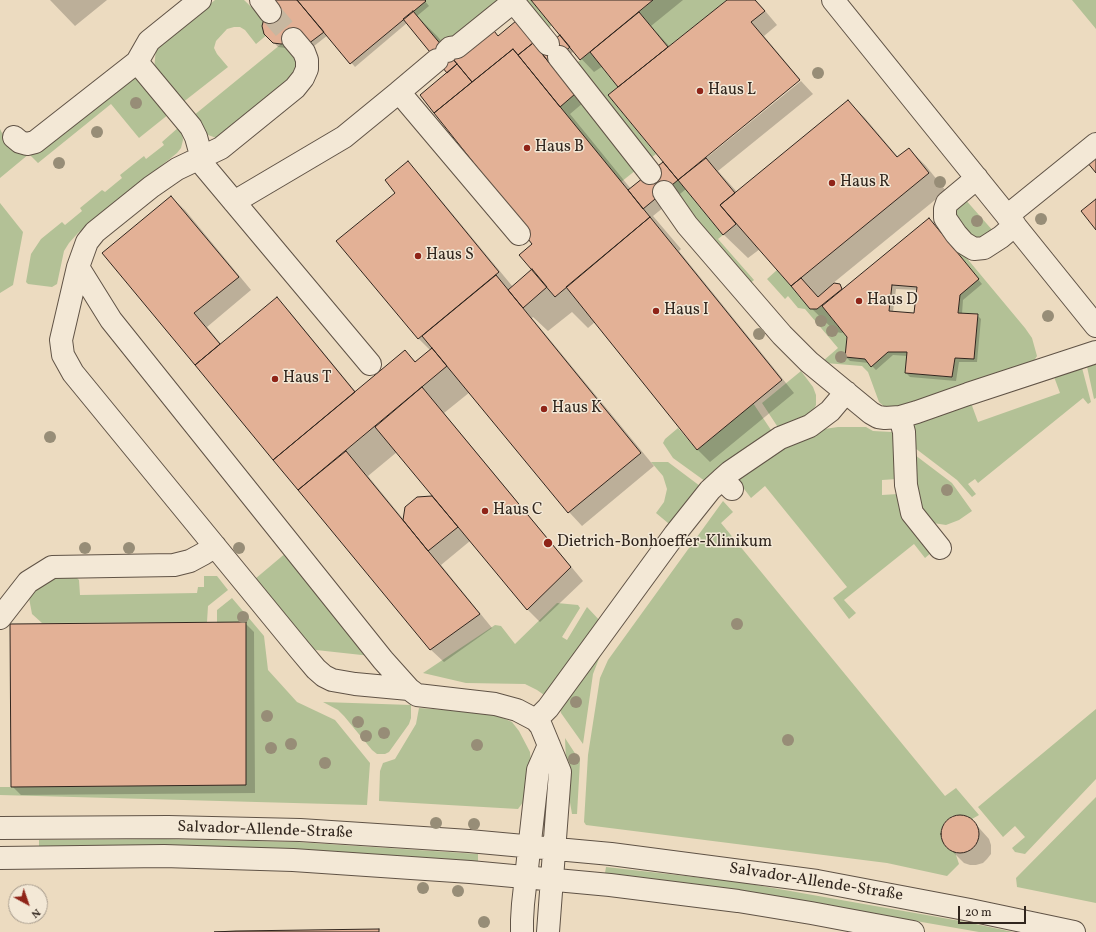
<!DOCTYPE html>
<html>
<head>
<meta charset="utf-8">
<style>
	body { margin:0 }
	#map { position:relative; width:1096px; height:932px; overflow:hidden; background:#ecdbc0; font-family:Vollkorn,serif }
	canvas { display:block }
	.north { position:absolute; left:8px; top:884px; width:40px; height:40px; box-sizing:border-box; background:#f3e8d6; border:1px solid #a59a8c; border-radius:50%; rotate:140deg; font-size:11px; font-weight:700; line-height:16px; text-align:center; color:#31261e }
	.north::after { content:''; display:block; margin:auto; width:14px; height:18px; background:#8f2418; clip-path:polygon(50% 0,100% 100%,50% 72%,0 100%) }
	.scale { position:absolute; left:958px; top:906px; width:68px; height:18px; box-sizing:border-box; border:2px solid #31261e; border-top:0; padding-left:5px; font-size:12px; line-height:14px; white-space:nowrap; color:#31261e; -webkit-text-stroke:3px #f3e8d6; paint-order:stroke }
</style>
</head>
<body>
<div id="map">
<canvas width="1096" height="932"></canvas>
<div class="north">N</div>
<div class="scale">20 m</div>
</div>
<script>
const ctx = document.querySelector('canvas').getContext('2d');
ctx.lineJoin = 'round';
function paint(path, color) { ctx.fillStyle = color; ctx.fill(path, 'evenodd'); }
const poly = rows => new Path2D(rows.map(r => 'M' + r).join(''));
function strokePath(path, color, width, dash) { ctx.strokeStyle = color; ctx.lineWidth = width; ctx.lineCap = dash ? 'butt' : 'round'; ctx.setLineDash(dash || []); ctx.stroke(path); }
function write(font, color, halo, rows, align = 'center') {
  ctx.font = font + ' Vollkorn,serif'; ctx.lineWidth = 3; ctx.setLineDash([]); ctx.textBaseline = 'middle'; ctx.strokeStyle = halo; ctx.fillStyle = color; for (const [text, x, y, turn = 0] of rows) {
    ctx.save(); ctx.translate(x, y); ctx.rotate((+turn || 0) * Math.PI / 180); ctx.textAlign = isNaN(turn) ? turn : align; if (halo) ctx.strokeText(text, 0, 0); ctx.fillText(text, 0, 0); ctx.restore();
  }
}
paint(poly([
	[215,0,244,0,274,29,256,44,245,30,240,27,234,27,227,29,216,41,214,48,217,54,228,67,182,103,154,70,156,48],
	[425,0,531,0,552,25,537,38,502,5,443,47,413,11],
	[653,0,727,0,668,47,639,12],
	[1072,0,1096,0,1096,29],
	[286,40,297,58,296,77,222,140,208,135,193,116],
	[590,52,618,87,608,95,656,154,621,182,560,107,561,76],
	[130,78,137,78,169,114,139,138,111,104,38,163,29,154,0,178,0,129,6,141,13,148],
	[179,127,182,132,183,140,181,148,177,153,78,233,69,243,64,251,57,284,52,287,28,284,26,282,31,254,41,239,62,222,65,225,82,211,80,208,102,190,105,192,122,178,120,175,144,156,146,159,164,145,162,142],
	[678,180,723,235,718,239,754,280,749,284,714,249,670,186],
	[964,198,994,232,979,243,958,225,954,206],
	[0,203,23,232,13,285,0,293],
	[955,244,1025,328,1032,338,1037,356,1034,361,894,410,888,410,879,402,868,372,862,366,825,363,823,361,838,348,805,309,798,308,788,296,785,299,767,279,777,270,810,308,817,309,822,306,847,337,845,357,865,359,888,352,907,352,905,373,952,377,955,358,973,359,978,314,958,313,960,295,952,246],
	[1086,362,1096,362,1096,398,1094,399],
	[1081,364,1091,402,1088,404,1083,398,978,483,975,479,968,484,976,494,972,497,957,480,911,445,913,430,916,421,971,403,978,422,1060,393,1053,374],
	[801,371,813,387,816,395,816,405,811,414,781,432,762,403],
	[753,403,775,436,709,484,673,458,663,443,665,439,678,428,697,450],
	[838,427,866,427,873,431,892,432,897,442,897,479,882,480,882,495,898,494,899,509,905,519,932,552,925,558,914,544,844,600,856,613,849,619,833,598,847,587,765,486,751,498,735,477,795,438,824,429],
	[915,455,952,483,972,511,959,520,946,525,933,523,915,504],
	[651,462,668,462,704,489,672,524,668,523,656,513,664,502,667,489,663,476],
	[723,501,733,512,721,523,945,796,956,788,979,815,972,819,967,816,958,815,952,816,945,822,942,827,941,834,942,840,945,845,950,849,955,852,959,864,947,876,887,863,586,825,584,822,588,755,600,678,608,660],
	[287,552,371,656,316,650,308,645,255,579],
	[75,576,79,580,80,595,197,593,198,587,204,587,204,576,217,576,228,590,208,606,207,622,42,623,32,614,29,598,34,590,46,582,59,577],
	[232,598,264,636,268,670,297,702,335,720,370,763,367,805,0,795,0,787,11,787,246,785,246,622,217,623,217,610],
	[557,603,578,605,580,608,562,637,567,640,587,607,602,623,547,697,537,690,525,684,466,683,423,673,495,625,501,626,515,644],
	[612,630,616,634,600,656,593,674,583,744,561,713,560,708],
	[323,702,411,705,411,718,409,724,389,752,385,754,377,754,372,750,344,716,338,710],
	[419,708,491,713,512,722,519,731,530,752,531,763,524,801,518,809,379,801,380,771,383,763,395,759,416,724],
	[1096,709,1096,779,1025,854,1015,852,1012,848,1025,837,1015,826,1003,837,978,807],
	[565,738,580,761,577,814,572,814,567,785],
	[1096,797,1096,903,1017,887,1016,878],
	[165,839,297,842,478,854,478,861,295,849,164,847,39,846,39,840],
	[606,867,739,882,966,922,1013,932,979,932,738,890,605,873]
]), '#b3c196');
paint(poly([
	[50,0,107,0,75,26],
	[424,0,429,6,417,16,438,37,455,58,491,29,499,37,541,51,564,39,532,0,683,0,651,26,670,47,728,0,756,0,777,25,764,36,800,79,678,179,679,180,801,81,813,94,718,171,737,192,848,101,865,118,898,157,909,149,926,166,946,191,832,284,839,285,843,289,933,224,982,284,963,300,962,314,977,315,981,319,977,362,959,362,956,381,910,377,906,373,908,356,893,355,876,370,869,363,850,361,846,357,848,337,844,331,842,333,836,332,811,308,760,249,748,258,723,234,686,189,653,216,681,249,679,251,794,393,710,462,697,449,595,322,588,328,572,312,548,331,533,317,532,318,654,466,582,526,569,512,470,392,444,413,583,581,540,622,527,609,470,541,441,565,492,628,444,662,430,649,104,253,171,197,185,210,251,290,207,327,221,344,277,299,290,312,356,392,405,351,416,362,430,350,419,339,338,241,397,193,408,163,421,176,513,287,533,270,533,244,522,222,421,95,448,73,407,23,355,67,328,35,309,50,292,46,286,48,278,47,265,33],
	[574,51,594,72,603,66,620,87,667,165,631,189,570,114,583,103,554,68],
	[896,289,918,290,914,314,893,312],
	[397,452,434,497,418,498,404,520,368,476],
	[245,623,254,632,255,793,21,795,12,786],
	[958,816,967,817,972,820,989,839,991,845,991,854,987,859,983,863,976,865,970,865,964,863,946,845,943,840,942,834,943,828,946,822,952,817]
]), '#0003');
const building = poly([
	[269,0,297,0,324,32,304,47,288,43,281,44,273,43,264,34,262,26,269,0],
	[297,0,425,0,426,1,350,64,297,0],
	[531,0,653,0,580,60,531,0],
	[727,0,755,0,765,11,751,22,800,80,678,180,608,95,727,0],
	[413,11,457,64,447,73,403,19,413,11],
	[639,12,668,47,618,87,590,52,639,12],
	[516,21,533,43,518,55,513,49,472,82,453,59,491,27,498,36,516,21],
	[560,35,570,47,550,64,540,51,560,35],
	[533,43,575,94,560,107,518,55,533,43],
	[513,49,650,217,555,297,519,255,532,244,517,225,520,221,434,113,513,49],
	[457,64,472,82,434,113,420,95,457,64],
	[848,100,897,157,909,148,929,173,791,286,720,205,848,100],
	[1096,155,1096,173,1087,162,1096,155],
	[706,158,735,193,720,205,736,224,723,235,678,180,706,158],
	[408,161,499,272,418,339,336,241,395,193,385,180,408,161],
	[663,162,678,180,643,209,628,190,663,162],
	[171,196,239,277,194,313,220,344,195,365,102,253,171,196],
	[1096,199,1096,230,1081,211,1096,199],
	[650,217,782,380,697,450,566,287,650,217],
	[929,218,979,279,960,295,958,313,978,314,974,359,955,358,952,377,905,373,907,352,888,352,871,367,865,359,845,357,847,337,822,306,929,218],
	[892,285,917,287,914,313,889,311,892,285],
	[532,269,547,287,523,308,508,290,532,269],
	[496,275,641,453,568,513,422,336,496,275],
	[801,278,818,297,834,283,840,284,842,289,817,309,810,309,791,286,801,278],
	[277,297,355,392,273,460,195,365,277,297],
	[432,348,447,366,298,490,273,460,405,350,415,362,432,348],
	[422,387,571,567,527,610,375,427,422,387],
	[346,451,480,614,430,650,298,490,346,451],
	[432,496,458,527,428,551,403,520,405,507,417,497,432,496],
	[246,622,246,785,11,787,10,624,246,622],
	'941 834a19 19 0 1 1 38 0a19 19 0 1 1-38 0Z',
	[379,929,379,932,214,932,236,931,379,929]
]);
paint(building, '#e3b196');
strokePath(building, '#31261e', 1);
strokePath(poly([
	[270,12,293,39]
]), '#c7b7a0', 22, [22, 11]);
const minor = poly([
	[261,0,270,12],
	[512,0,548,44],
	[833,0,1096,326],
	[293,39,304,52,307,60,307,69,303,78,295,88,221,148,177,169,151,187,95,232,87,242,78,267,61,340,63,355,73,373,300,650,316,669,324,676,332,680,355,684,409,689,417,695,495,704,517,710,536,720,541,726,560,772,548,932],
	[447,51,450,48,457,47,513,2],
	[559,57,650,173],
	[137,62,191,127,196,137,204,166,370,364],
	[399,92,437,60],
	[14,137,20,142,27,144,35,142,137,62,149,41,200,0],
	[977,178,947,203,945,209,945,218,956,234,964,243,974,249,984,248,1001,237,1015,225],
	[664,192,687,225,782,335,809,362,871,413,878,417,885,418,900,417,917,412,968,394,1096,352],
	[234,202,344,137,399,92,519,234],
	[1007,216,1096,144],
	[78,267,111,320,383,660,409,689],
	[900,417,904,432,906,485,912,513,940,548],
	[732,489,722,479,730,472,780,438,810,426,830,411,846,392],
	[0,618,28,582,52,567,174,565,190,561,203,554,215,546],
	[536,720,548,708,675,534,710,490,722,479],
	[0,828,168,827,300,830,469,841,611,854,817,881,970,910,1074,932],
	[0,858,164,856,293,860,470,872,610,885,738,901,811,913,913,932],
	[522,932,522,920,523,904,538,770,549,745]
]);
strokePath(minor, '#605346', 24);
strokePath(minor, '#f3e8d6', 22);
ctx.fillStyle = '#978d77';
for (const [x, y] of [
	[818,73],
	[136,103],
	[97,132],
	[59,163],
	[940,182],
	[1041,219],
	[977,221],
	[1048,316],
	[821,321],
	[832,331],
	[759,334],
	[841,357],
	[50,437],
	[947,490],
	[85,548],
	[129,548],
	[239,548],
	[243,617],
	[737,624],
	[576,702],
	[267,716],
	[358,722],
	[384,733],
	[366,736],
	[788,740],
	[291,744],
	[477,745],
	[271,748],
	[574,759],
	[325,763],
	[436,823],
	[474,824],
	[423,888],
	[458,891],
	[484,922]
]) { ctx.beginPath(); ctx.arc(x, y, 6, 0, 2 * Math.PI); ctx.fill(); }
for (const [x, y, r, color] of [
	[700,91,4,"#8f2418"],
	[527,148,4,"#8f2418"],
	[832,183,4,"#8f2418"],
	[418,256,4,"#8f2418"],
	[859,301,4,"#8f2418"],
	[656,311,4,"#8f2418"],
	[275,379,4,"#8f2418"],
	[544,409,4,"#8f2418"],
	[485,511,4,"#8f2418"],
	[548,543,5,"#8f2418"]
]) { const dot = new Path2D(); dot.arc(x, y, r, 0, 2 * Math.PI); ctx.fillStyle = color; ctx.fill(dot); strokePath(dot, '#f3e8d6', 1.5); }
write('16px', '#31261e', '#f3e8d6', [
	["Haus L",708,91],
	["Haus B",535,148],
	["Haus R",840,183],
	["Haus S",426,256],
	["Haus D",867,301],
	["Haus I",664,311],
	["Haus T",283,379],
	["Haus K",552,409],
	["Haus C",493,511],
	["Dietrich-Bonhoeffer-Klinikum",557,543]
], 'left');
write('16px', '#31261e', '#f3e8d6', [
	["Salvador-Allende-Straße",265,831,2],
	["Salvador-Allende-Straße",816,883,9]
]);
</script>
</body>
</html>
